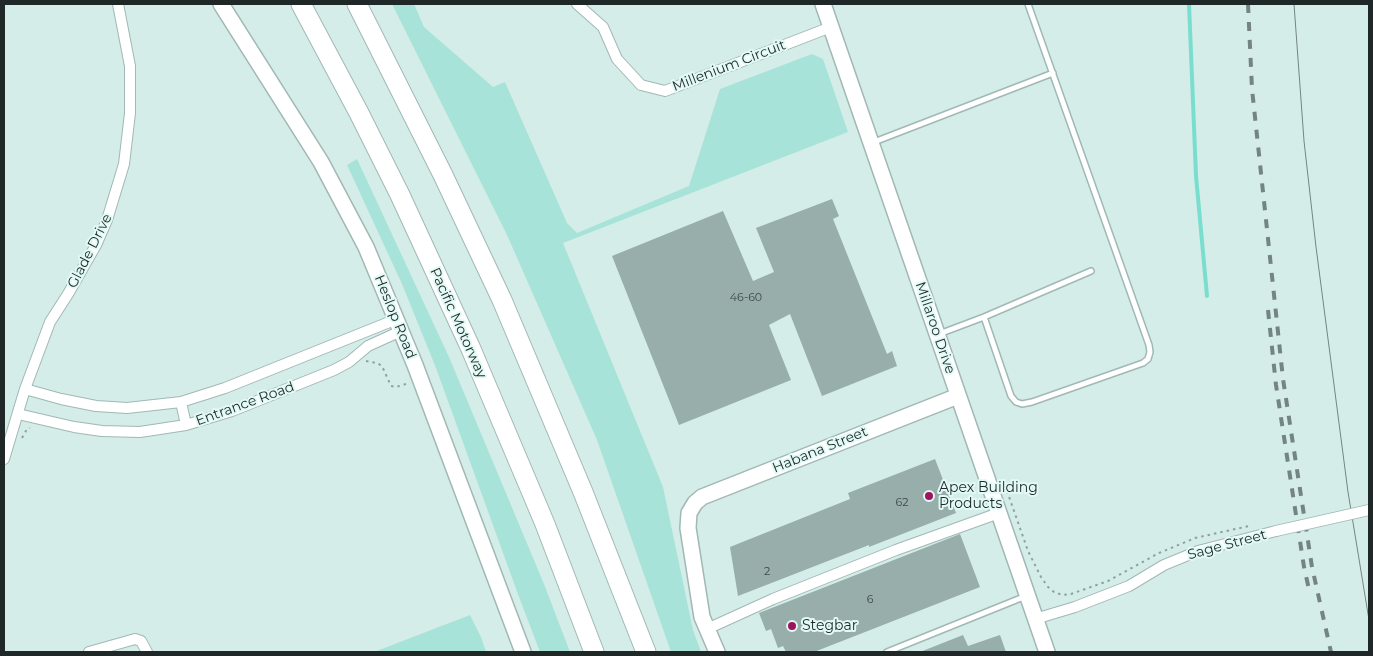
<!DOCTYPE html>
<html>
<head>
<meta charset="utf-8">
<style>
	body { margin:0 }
	#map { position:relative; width:1373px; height:656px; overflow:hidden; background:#d4ede8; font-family:Montserrat,sans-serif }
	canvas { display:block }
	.frame { position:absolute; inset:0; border:5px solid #1f2826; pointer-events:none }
</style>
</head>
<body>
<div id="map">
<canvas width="1373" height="656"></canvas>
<div class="frame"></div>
</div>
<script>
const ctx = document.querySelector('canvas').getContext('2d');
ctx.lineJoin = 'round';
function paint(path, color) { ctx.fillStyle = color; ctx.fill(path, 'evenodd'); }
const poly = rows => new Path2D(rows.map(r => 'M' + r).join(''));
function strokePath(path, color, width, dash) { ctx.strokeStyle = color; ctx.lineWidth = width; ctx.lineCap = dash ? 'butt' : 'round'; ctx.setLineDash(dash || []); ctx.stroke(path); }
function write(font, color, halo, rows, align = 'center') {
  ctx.font = font + ' Montserrat,sans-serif'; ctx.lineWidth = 4; ctx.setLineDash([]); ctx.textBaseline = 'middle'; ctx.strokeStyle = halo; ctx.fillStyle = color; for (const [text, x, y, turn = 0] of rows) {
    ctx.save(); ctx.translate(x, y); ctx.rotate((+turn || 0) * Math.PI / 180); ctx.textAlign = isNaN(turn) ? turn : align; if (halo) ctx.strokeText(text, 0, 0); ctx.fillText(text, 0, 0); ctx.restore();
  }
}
paint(poly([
	[392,4,414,4,424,27,493,87,505,82,567,223,577,233,689,186,720,89,812,54,823,59,848,132,563,243,663,487,693,630,701,652,671,652,597,440,507,235],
	[357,159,449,357,544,584,570,652,540,652,519,597,436,368,402,284,347,165],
	[470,615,481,637,486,652,374,652]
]), '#a8e3d9');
strokePath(poly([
	[1189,4,1196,176,1207,296]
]), '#79decf', 4);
paint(poly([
	[832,199,839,216,833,219,887,354,892,351,897,366,822,396,790,314,769,325,791,380,679,425,612,256,723,211,753,281,774,272,756,228],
	[935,459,956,513,869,547,869,545,738,596,730,547,850,499,848,493],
	[960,534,980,587,814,652,786,652,783,646,778,648,771,629,766,631,759,613],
	[963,635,968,646,1000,635,1006,652,920,652]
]), '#97aeaa');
const lane = poly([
	[874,142,1053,73],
	[984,317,1011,396,1016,402,1022,404,1032,402,1143,363,1148,359,1150,352,1149,345,1028,4],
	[939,334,984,317,1091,271],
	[887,652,1026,596]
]);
const street = poly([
	[577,4,603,27,617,59,641,85,665,91,831,27],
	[25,389,61,399,96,406,127,408,181,402,225,388,397,319],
	[181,402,186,425],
	[18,414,74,427,102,431,140,432,186,425,232,411,334,370,349,362,368,346,401,331],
	[4,459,25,389,50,322,68,294,96,245,107,220,124,164,130,113,130,66,118,4],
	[1035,619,1075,607,1129,586,1164,565,1198,551,1276,531],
	[707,629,773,599,896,550,999,513],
	[89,652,135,639,141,641,147,652]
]);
const secondary = poly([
	[221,4,321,162,366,247,415,365,523,652],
	[823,4,1047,652],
	[717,652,702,617,688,528,689,513,695,503,702,497,958,396]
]);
const highway = poly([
	[301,4,359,113,400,195,471,349,545,524,594,652],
	[357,4,443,175,502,300,583,492,646,652]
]);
strokePath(lane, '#a1b8b4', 8);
strokePath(street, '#a1b8b4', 12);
strokePath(secondary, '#a1b8b4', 18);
strokePath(highway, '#a1b8b4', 21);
strokePath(poly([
	[366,361,377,363,382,366,391,386,396,387,409,383],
	[22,438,27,429,30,428],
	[1007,491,1028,551,1041,577,1048,587,1054,592,1062,595,1071,594,1108,581,1159,553,1195,538,1249,526]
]), '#8ea19d', 2, [2.5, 4]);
strokePath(lane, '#fff', 5);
strokePath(street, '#fff', 10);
strokePath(secondary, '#fff', 15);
strokePath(highway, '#fff', 19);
strokePath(poly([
	[1294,4,1304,141,1316,247,1348,492,1369,620]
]), '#748581', 1);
strokePath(poly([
	[1248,4,1252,89,1283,379,1312,567,1331,652],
	[1268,310,1276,385,1304,567,1310,594]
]), '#748581', 4, [9, 9]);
const streetBridge = poly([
	[1276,531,1369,510]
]);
strokePath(streetBridge, '#a1b8b4', 12, []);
strokePath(streetBridge, '#fff', 10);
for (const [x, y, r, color] of [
	[929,496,5,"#a0135e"],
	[792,626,5,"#a0135e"]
]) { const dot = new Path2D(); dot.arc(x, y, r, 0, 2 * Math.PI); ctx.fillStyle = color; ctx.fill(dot); strokePath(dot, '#e2faf5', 2); }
write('11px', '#3d4a47', null, [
	["46-60",746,298],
	["62",902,503],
	["2",767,572],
	["6",870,600]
]);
write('14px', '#1f2826', '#e2faf5', [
	["Millenium Circuit",729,66,-21],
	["Glade Drive",90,251,-63],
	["Heslop Road",395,317,68],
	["Pacific Motorway",458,323,66],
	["Millaroo Drive",935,328,71],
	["Entrance Road",245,404,-20],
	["Habana Street",820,450,-22],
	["Sage Street",1227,545,-15]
]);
write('14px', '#1f2826', '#e2faf5', [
	["Apex Building",939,488],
	["Products",939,504],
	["Stegbar",802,626]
], 'left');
</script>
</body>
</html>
